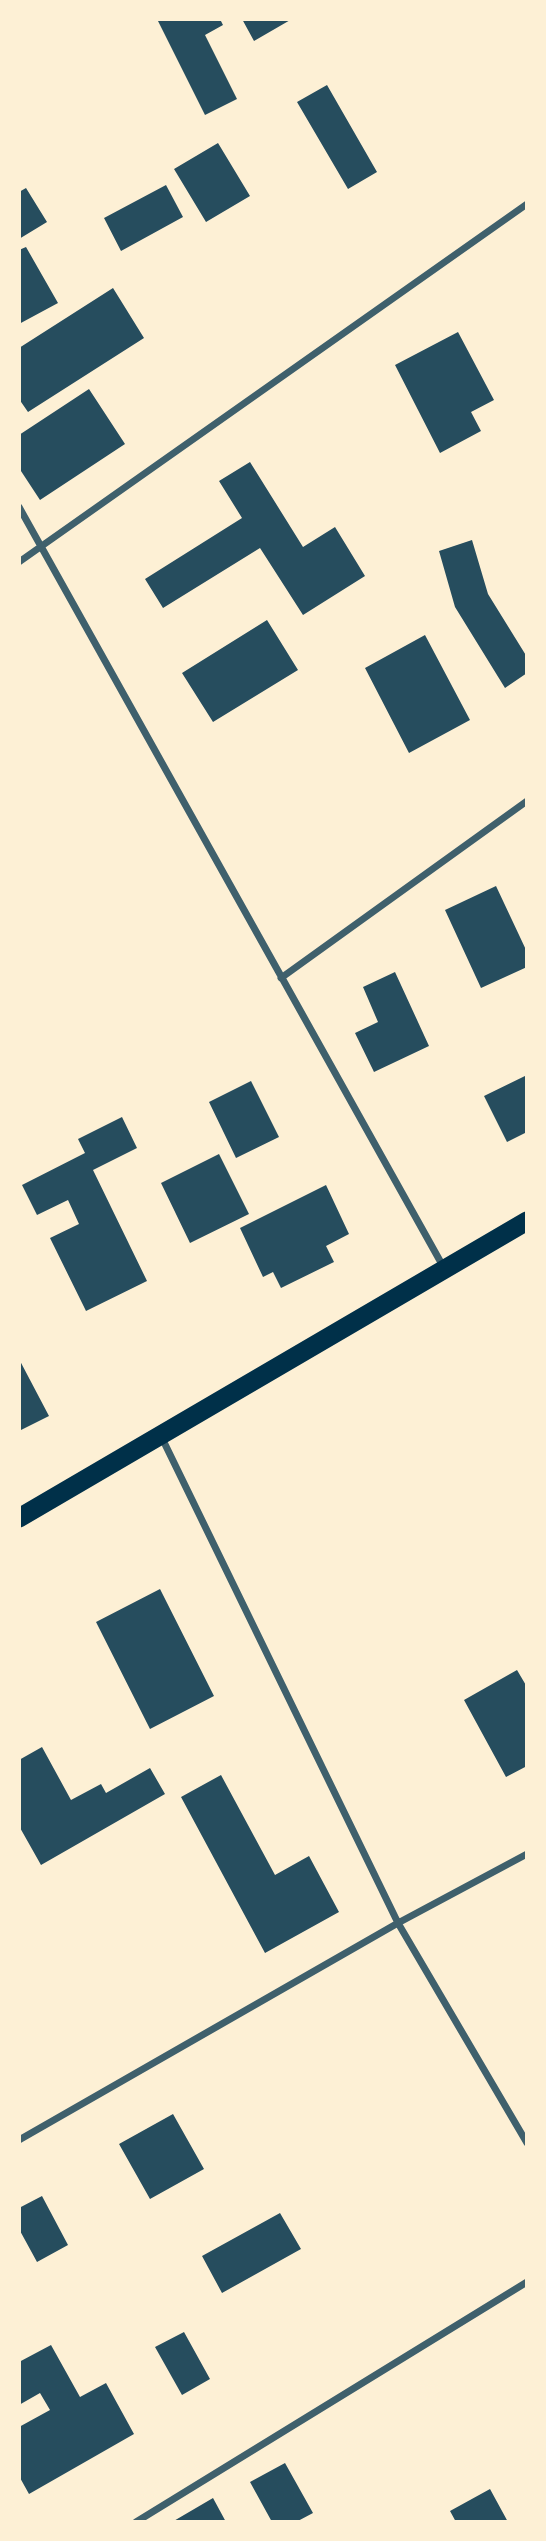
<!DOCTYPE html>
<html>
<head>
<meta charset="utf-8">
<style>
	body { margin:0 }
	#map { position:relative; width:546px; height:2541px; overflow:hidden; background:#fdf0d5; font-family:"Fira Sans Condensed",sans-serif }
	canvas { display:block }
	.frame { position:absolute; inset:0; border:21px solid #fdf0d5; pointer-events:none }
</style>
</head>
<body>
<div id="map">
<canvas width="546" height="2541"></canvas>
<div class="frame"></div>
</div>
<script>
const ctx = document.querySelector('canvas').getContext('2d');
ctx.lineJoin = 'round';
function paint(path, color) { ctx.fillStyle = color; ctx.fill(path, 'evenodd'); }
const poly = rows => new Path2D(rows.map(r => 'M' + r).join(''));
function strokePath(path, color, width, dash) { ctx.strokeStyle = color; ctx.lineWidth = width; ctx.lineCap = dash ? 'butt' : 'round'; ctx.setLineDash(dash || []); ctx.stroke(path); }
paint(poly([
	[157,19,220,19,223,25,205,35,237,99,205,115],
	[242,19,292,19,254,41],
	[327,85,377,172,348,189,297,102],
	[218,143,250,196,206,222,174,169],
	[166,185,183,217,121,251,104,218],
	[26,188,47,222,19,239,19,192],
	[26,247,58,303,19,324,19,250],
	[113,288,144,338,28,412,19,399,19,348],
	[458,332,494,400,471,412,481,431,440,453,395,365],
	[89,389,125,444,40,500,19,468,19,435],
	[250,462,303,547,335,527,365,576,303,615,260,548,163,608,145,579,242,518,219,481],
	[472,540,488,594,527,657,527,673,505,688,455,607,439,551],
	[267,620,298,670,213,722,182,673],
	[425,635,470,720,409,753,365,668],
	[496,886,527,952,527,967,481,988,445,910],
	[395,972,429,1046,374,1072,355,1033,378,1022,363,987],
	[527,1075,527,1132,507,1142,484,1096],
	[251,1081,279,1137,236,1158,209,1102],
	[122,1117,137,1148,93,1170,147,1281,86,1311,50,1238,79,1224,68,1200,37,1215,22,1185,85,1153,78,1139],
	[219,1154,249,1214,190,1243,161,1183],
	[326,1185,349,1234,326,1246,334,1262,281,1288,273,1272,263,1277,240,1228],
	[19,1359,49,1416,19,1431],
	[160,1589,214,1696,150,1729,96,1622],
	[517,1670,527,1687,527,1766,506,1777,464,1700],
	[42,1747,71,1800,101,1784,106,1793,150,1768,165,1794,41,1865,19,1826,19,1760],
	[221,1775,275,1875,309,1856,339,1912,265,1953,181,1797],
	[173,2114,204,2169,150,2199,119,2144],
	[42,2196,68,2245,37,2262,19,2229,19,2208],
	[280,2213,301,2249,222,2293,202,2256],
	[184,2332,210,2379,182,2395,155,2347],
	[51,2345,80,2397,106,2383,134,2434,29,2494,19,2476,19,2427,50,2410,40,2393,19,2405,19,2362],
	[285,2463,313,2513,296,2522,272,2522,250,2482],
	[490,2489,508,2522,456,2522,450,2511],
	[213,2498,226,2522,172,2522]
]), '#264d5e');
strokePath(poly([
	[19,507,444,1268],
	[19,562,527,204],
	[281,978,527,801],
	[161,1436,398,1923,527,2143],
	[19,2140,398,1923,527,1854],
	[136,2522,527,2282]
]), '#3f606c', 7);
strokePath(poly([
	[19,1518,527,1221]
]), '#003049', 19);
</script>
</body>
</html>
